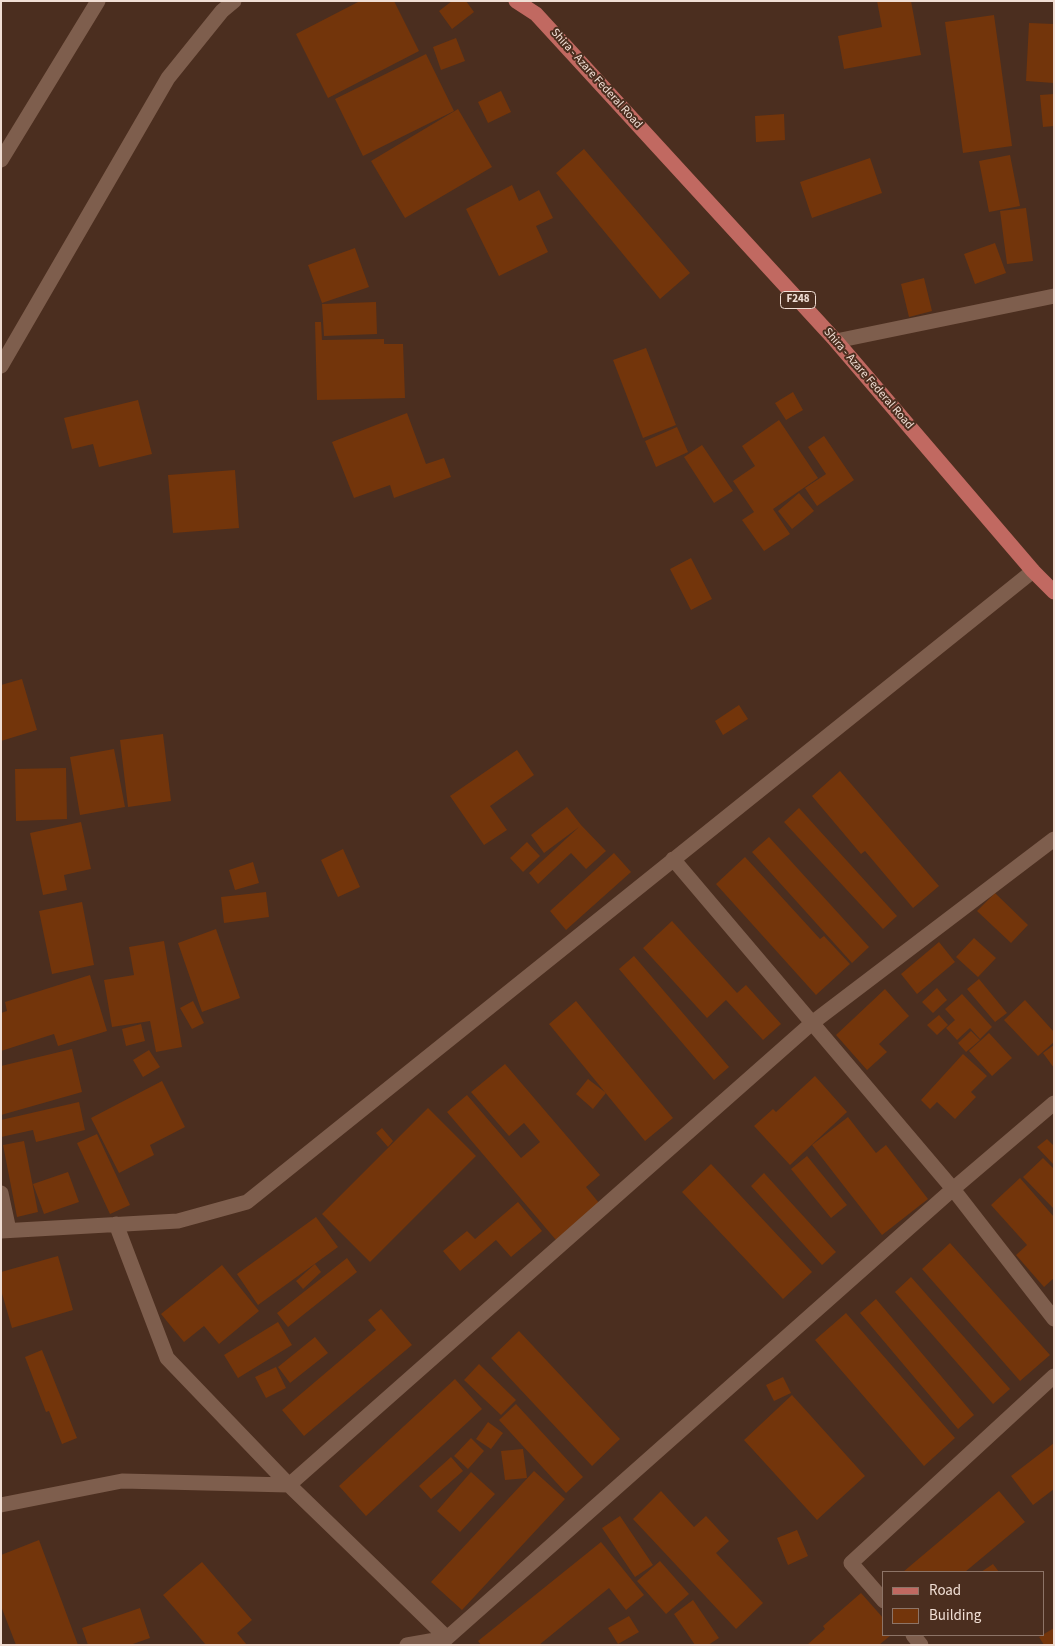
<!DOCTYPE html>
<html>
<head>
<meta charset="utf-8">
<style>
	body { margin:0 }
	#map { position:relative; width:1055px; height:1646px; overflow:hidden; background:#4b2e1f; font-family:"Source Sans 3",sans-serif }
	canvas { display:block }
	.frame { position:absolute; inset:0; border:2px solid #f0ded4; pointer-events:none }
	.legend { position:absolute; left:882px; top:1571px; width:162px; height:65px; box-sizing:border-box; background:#4b2e1f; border:1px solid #8d7467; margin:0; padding:6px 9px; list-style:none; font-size:15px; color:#f0ded4 }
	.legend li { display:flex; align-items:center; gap:10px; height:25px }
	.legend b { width:25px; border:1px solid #8d7467 }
</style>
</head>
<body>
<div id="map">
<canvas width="1055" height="1646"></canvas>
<div class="frame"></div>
<ul class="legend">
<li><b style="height:6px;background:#c16961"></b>Road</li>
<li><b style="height:14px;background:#73350b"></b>Building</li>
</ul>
</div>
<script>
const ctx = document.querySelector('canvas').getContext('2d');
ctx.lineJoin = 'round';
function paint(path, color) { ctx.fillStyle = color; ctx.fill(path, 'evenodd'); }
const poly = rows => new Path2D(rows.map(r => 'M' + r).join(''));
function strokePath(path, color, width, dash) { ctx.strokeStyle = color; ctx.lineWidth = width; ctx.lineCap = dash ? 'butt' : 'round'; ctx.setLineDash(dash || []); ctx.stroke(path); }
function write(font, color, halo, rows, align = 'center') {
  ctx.font = font + ' "Source Sans 3",sans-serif'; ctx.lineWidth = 4; ctx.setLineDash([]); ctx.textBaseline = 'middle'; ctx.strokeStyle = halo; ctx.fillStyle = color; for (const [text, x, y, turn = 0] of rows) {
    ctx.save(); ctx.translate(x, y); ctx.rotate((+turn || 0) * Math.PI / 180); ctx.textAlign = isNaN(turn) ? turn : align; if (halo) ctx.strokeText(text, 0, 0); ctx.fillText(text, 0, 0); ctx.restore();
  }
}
paint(poly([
	[360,1,394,1,419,51,328,98,296,34],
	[452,1,466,1,474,12,452,29,439,11],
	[877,1,911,1,921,55,844,69,838,36,882,27],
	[994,15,1012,146,963,153,945,22],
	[1029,23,1054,24,1054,83,1026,81],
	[456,38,465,61,441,70,433,47],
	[426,54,454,111,363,156,335,99],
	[501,91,511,112,488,123,478,102],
	[1054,94,1054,126,1043,127,1040,95],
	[458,109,492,167,405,218,371,161],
	[784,114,785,140,756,142,755,116],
	[584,149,690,273,660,299,556,173],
	[1010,155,1020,206,989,212,979,161],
	[870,158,882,193,812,218,800,182],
	[512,185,519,201,539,190,553,218,536,226,548,252,499,276,466,209],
	[1026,208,1033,261,1007,264,1000,211],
	[995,243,1006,273,975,284,964,254],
	[355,248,369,287,322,303,308,265],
	[924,278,932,311,909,317,901,284],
	[376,302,377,334,324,336,322,304],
	[315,322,321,322,322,340,384,339,384,344,403,344,405,398,317,400],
	[646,348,676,425,643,438,613,360],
	[793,392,803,410,786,420,775,403],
	[138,400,152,454,99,467,93,444,72,449,64,418],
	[407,413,426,464,444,458,451,477,394,498,390,485,354,498,332,442],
	[779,420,818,478,773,509,790,534,764,551,742,520,754,512,733,481,755,466,742,446],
	[677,427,688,452,656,467,645,441],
	[824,436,854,480,817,506,805,488,826,474,808,447],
	[702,445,733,491,714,503,684,457],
	[235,470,239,528,173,533,168,475],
	[799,493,814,511,792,529,778,511],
	[691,558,712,599,691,610,670,569],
	[22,679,37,730,1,741,1,685],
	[739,705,748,719,723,735,715,721],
	[163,734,171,801,128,807,120,740],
	[114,749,125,807,80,815,70,757],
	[517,750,534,775,490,806,507,830,484,845,450,796],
	[66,768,67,819,16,821,15,769],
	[840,771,939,886,913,908,865,851,861,854,812,796],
	[567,807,581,825,606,851,586,869,571,853,538,884,529,873,579,827,544,853,531,835],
	[799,808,897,916,883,929,784,822],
	[81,822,91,869,64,875,67,890,43,895,30,833],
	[769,837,869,947,852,963,752,852],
	[527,842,540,856,523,872,510,858],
	[343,849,360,887,338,897,321,860],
	[614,853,631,872,566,930,550,911],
	[745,857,820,939,824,936,850,964,816,995,716,884],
	[253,862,259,883,235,890,229,870],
	[266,892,269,917,224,923,221,897],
	[995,893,1028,925,1011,943,977,911],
	[82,902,94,965,52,974,39,911],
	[672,921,737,993,746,985,781,1024,763,1040,726,1000,707,1018,643,948],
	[216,929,240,998,202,1012,178,943],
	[974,938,996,958,978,977,956,957],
	[164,941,182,1047,156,1052,150,1021,112,1027,104,980,134,975,129,947],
	[939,942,955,962,917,994,901,974],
	[634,956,729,1067,714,1080,619,969],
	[90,975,107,1031,58,1046,54,1034,1,1051,1,1013,7,1011,5,1002],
	[979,979,1007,1013,995,1022,967,989],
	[937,988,947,1000,933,1013,922,1002],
	[885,989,909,1016,879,1044,887,1052,867,1070,836,1035],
	[962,994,992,1027,980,1039,970,1028,957,1040,946,1028,955,1020,945,1009],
	[1025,1000,1054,1032,1054,1042,1038,1056,1004,1020],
	[193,1001,204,1023,192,1029,180,1008],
	[576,1001,673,1118,645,1141,549,1024],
	[939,1015,948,1025,937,1035,927,1025],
	[141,1024,145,1041,126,1046,122,1029],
	[971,1031,980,1040,966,1052,958,1043],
	[989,1033,1012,1058,992,1076,969,1051],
	[1054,1045,1054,1068,1043,1053],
	[72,1049,82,1092,1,1115,1,1066],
	[149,1050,160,1067,143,1077,133,1060],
	[963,1054,987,1076,971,1092,976,1097,955,1119,937,1102,930,1109,921,1100],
	[505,1064,600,1175,586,1187,599,1203,556,1240,447,1112,467,1095,521,1158,540,1142,524,1123,509,1136,471,1092],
	[815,1076,847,1112,790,1165,754,1126,773,1109,776,1112],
	[588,1079,606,1093,593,1109,576,1094],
	[162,1081,185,1127,150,1145,154,1155,119,1173,91,1118],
	[79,1102,85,1130,36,1142,33,1130,1,1137,1,1120],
	[428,1108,476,1156,370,1262,322,1214],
	[848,1117,876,1153,886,1145,928,1199,882,1235,812,1145],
	[382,1128,393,1141,388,1147,376,1133],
	[97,1134,130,1205,110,1214,77,1143],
	[1047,1139,1054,1146,1054,1165,1037,1147],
	[24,1141,38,1212,17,1217,3,1145],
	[807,1156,847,1205,831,1218,791,1169],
	[1043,1158,1054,1169,1054,1209,1023,1177],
	[711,1164,812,1272,783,1299,682,1192],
	[68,1172,79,1202,44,1214,33,1184],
	[764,1173,836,1252,822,1265,751,1186],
	[1020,1178,1054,1217,1054,1278,1044,1287,1016,1255,1027,1245,991,1205],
	[518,1202,542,1231,511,1257,496,1240,460,1271,443,1251,467,1231,475,1239],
	[316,1217,338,1247,258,1305,237,1274],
	[950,1243,1050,1355,1020,1381,922,1269],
	[58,1256,73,1310,12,1328,1,1290,1,1272],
	[347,1258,357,1272,288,1327,277,1313],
	[315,1264,321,1272,303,1289,296,1281],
	[222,1265,259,1311,219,1344,204,1326,184,1342,161,1314],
	[911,1277,1010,1389,993,1404,895,1292],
	[876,1299,974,1415,958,1429,860,1313],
	[381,1309,412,1345,304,1436,282,1410,376,1330,368,1320],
	[846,1313,955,1438,924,1466,815,1340],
	[278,1322,292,1345,238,1378,224,1355],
	[519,1331,620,1439,592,1466,491,1358],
	[315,1337,328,1353,290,1383,278,1367],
	[42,1350,77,1438,62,1444,49,1411,46,1412,25,1357],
	[479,1364,516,1400,501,1415,464,1380],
	[276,1367,286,1388,266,1398,255,1377],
	[783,1377,791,1393,774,1401,766,1385],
	[455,1379,482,1409,366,1516,339,1486],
	[792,1395,865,1476,817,1520,744,1440],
	[516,1404,583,1477,566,1493,499,1420],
	[488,1422,503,1433,491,1449,476,1439],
	[471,1438,484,1451,468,1469,454,1456],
	[1054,1443,1054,1489,1033,1505,1011,1476],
	[523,1449,527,1478,505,1480,501,1451],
	[451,1457,463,1471,431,1499,419,1486],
	[534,1471,565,1499,462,1610,431,1582],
	[471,1472,495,1494,460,1532,437,1511],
	[661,1491,694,1527,706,1516,729,1541,716,1553,763,1603,736,1629,633,1519],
	[999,1491,1025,1522,965,1572,903,1572],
	[620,1516,653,1565,635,1577,602,1528],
	[797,1530,808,1556,788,1565,777,1538],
	[39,1540,78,1645,16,1645,1,1606,1,1555],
	[601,1542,644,1595,626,1610,609,1588,539,1645,481,1645,478,1641],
	[660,1561,689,1594,666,1614,637,1581],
	[202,1562,252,1620,237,1633,247,1645,206,1645,163,1595],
	[993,1564,999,1572,981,1572],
	[861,1593,884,1619,884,1635,891,1635,879,1645,807,1645,825,1629,823,1626],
	[693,1600,719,1638,708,1645,695,1645,674,1614],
	[140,1608,150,1638,130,1645,88,1645,82,1628],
	[629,1616,639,1632,618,1644,608,1628],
	[1054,1628,1054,1645,1044,1645,1039,1637]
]), '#73350b');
strokePath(poly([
	[836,341,1054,296],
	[673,859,953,1189,1054,1319],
	[1,1193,9,1230],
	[116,1224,167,1358,289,1485,447,1638],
	[1,1231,178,1221,247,1202,1033,571],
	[1,1505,122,1481,289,1485,812,1023,1054,839],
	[884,1601,851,1563,1054,1376],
	[913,1635,921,1645],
	[407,1645,447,1638,953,1189,1054,1103]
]), '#7e5e4d', 15);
strokePath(poly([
	[1,160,98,1],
	[1,366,168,78,222,11,234,1]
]), '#7e5e4d', 15);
strokePath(poly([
	[516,1,536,14,836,341,1033,571,1054,592]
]), '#c16961', 15);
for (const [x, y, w] of [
	[798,300,35]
]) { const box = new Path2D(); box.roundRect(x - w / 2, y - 8.5, w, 17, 4); ctx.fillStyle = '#4b2e1f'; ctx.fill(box); strokePath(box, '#f0ded4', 1); }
write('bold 11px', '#f0ded4', null, [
	["F248",798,300]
]);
write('12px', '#f0ded4', '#4b2e1f', [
	["Shira - Azare Federal Road",596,79,48],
	["Shira - Azare Federal Road",868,379,49]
]);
</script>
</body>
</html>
